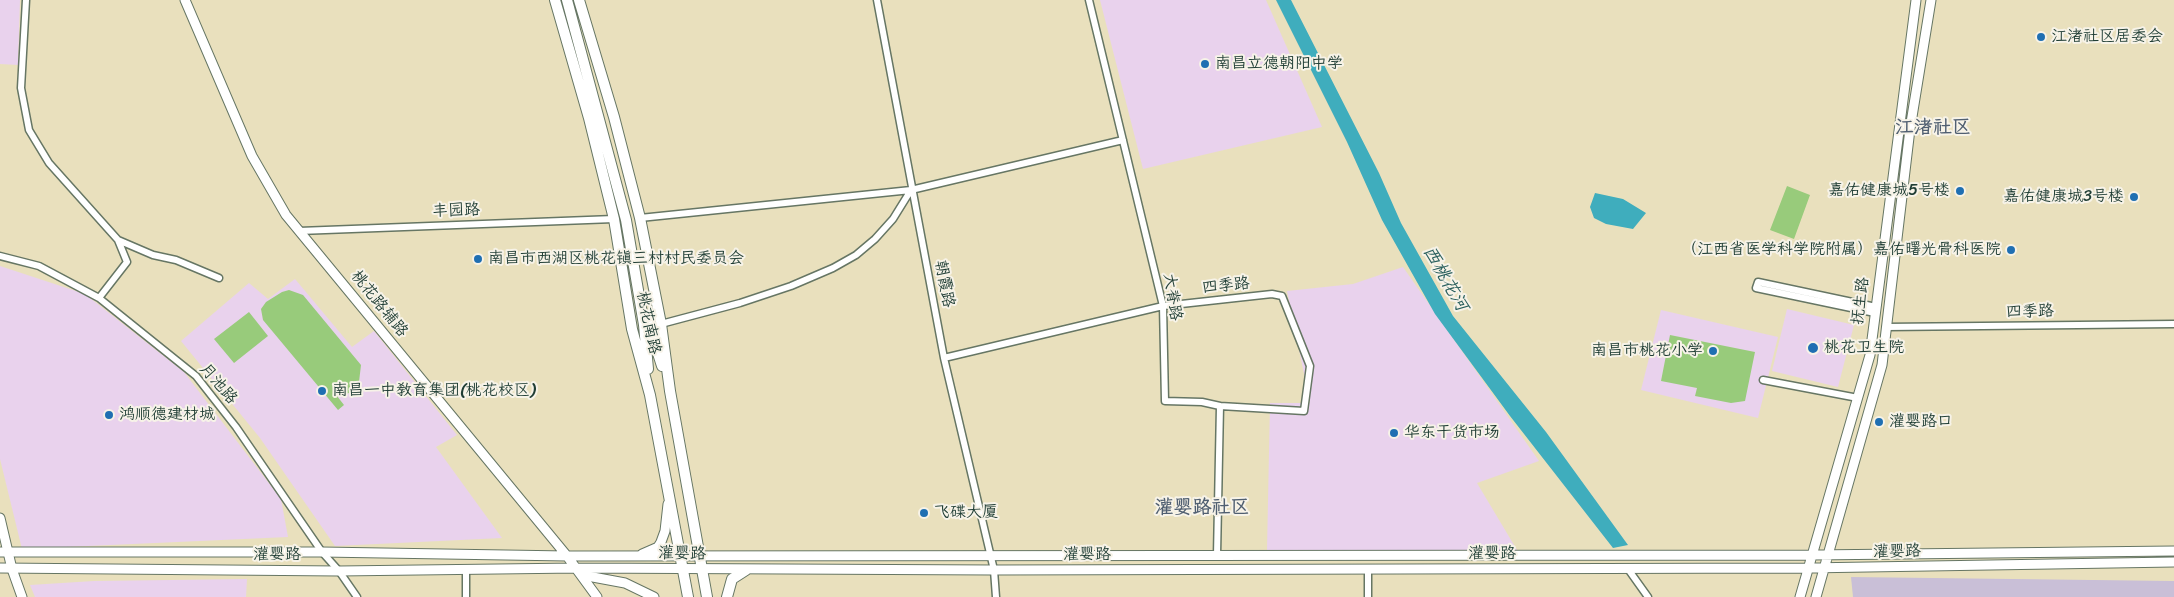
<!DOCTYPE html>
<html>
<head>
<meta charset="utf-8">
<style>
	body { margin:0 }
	canvas { display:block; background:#e9e0bd }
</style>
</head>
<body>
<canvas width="2174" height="597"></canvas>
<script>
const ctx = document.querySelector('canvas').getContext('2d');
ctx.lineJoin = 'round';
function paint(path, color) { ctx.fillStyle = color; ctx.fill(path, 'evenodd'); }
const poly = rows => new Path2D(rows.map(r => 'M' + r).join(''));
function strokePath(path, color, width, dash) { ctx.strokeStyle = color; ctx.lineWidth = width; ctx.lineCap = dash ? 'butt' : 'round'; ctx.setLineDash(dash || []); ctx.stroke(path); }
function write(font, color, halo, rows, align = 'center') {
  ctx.font = font + ' Sriracha,"LXGW WenKai TC",sans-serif'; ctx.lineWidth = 4; ctx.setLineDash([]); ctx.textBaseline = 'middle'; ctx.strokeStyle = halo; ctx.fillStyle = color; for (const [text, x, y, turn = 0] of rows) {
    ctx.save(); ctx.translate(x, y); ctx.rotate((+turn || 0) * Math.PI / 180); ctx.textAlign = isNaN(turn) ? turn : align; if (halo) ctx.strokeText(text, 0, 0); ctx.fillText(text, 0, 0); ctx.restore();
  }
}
paint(poly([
	[0,0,20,0,18,65,0,64],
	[1100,0,1266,0,1322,127,1143,169],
	[0,266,85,294,184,372,281,499,288,537,22,549,0,459],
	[1403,267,1539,461,1477,483,1517,550,1267,550,1270,403,1310,403,1287,291,1353,284],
	[295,279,352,347,374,331,457,435,436,447,502,538,335,546,260,438,181,341,249,283,268,299],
	[1787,309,1854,325,1838,387,1772,371],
	[1661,310,1778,337,1758,418,1641,390],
	[247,579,246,597,35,597,30,585,94,581]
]), '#e9d2ed');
paint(poly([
	[1851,577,2174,581,2174,597,1853,597]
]), '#c9bfd7');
paint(poly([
	[1787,186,1810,195,1794,239,1770,230],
	[289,290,303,295,361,365,359,382,353,392,337,396,344,405,338,410,263,320,261,309,266,302,282,292],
	[249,312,268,336,234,363,214,339],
	[1670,335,1755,352,1745,401,1731,403,1695,396,1697,388,1661,381]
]), '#98cb7b');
paint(poly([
	[1276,0,1291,0,1379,173,1401,223,1453,316,1546,432,1628,545,1613,548,1510,416,1435,314,1382,220,1347,142],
	[1595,193,1623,199,1646,213,1633,229,1606,224,1594,218,1590,207]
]), '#3fadbd');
const minor = poly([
	[26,0,21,88,29,130,49,163,118,240,153,255,176,260,219,278],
	[877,0,944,358,994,570,996,597],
	[1089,0,1163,306,1165,401,1202,402,1220,406,1217,555],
	[640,218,911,190,1123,140],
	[299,231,614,219],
	[0,256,39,266,99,298,196,376,236,427,322,552,339,571,357,597],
	[99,298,127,262,118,240],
	[1875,313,1756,288,1758,282,1876,307],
	[661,324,740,303,791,286,833,268,856,255,875,239,893,219,911,190],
	[1886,327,2174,324],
	[944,358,1163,306,1272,294,1282,296,1310,366,1304,411,1220,406],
	[1763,380,1858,398],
	[466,569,466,597],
	[1628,569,1648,597],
	[1368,597,1368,569]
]);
const tertiary = poly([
	[0,518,12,569,22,597],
	[582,575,625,583,654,597]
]);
const secondary = poly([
	[185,0,252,156,286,215,567,556,597,597],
	[0,552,322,552,567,556,1811,555,2174,551],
	[642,554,658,547,661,542,665,531,668,504],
	[0,568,339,571,577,568,994,570,1807,568,2174,562],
	[1800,597,1870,355,1916,0],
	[1816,597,1882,365,1910,129,1931,0]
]);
const primary = poly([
	[555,0,589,118,614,219,632,329,650,395,688,597],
	[567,0,626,220,644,325,648,369],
	[579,0,614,117,640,218,661,324,670,391,707,597],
	[649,325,662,366],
	[727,597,732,579,746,570]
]);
strokePath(minor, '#667664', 9);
strokePath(tertiary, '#667664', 11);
strokePath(secondary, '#667664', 11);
strokePath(primary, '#667664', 12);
strokePath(minor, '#fff', 6);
strokePath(tertiary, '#fff', 9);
strokePath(secondary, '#fff', 9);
strokePath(primary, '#fff', 10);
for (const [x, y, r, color] of [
	[2041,37,5,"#1f6fb2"],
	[1205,64,5,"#1f6fb2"],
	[1960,191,5,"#1f6fb2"],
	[2134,197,5,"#1f6fb2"],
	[2011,250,5,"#1f6fb2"],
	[478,259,5,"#1f6fb2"],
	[1813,348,6,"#1f6fb2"],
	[1713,351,5,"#1f6fb2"],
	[322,391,5,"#1f6fb2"],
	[109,415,5,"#1f6fb2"],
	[1879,422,5,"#1f6fb2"],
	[1394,433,5,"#1f6fb2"],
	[924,513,5,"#1f6fb2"]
]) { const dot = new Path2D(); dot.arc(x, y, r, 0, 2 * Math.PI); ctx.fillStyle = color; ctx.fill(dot); strokePath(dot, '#f7f3e8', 2); }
write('16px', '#1f3d34', '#f7f3e8', [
	["江渚社区居委会",2051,37],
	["南昌立德朝阳中学",1215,64],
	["嘉佑健康城5号楼",1950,191,"right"],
	["嘉佑健康城3号楼",2124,197,"right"],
	["（江西省医学科学院附属）嘉佑曙光骨科医院",2001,250,"right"],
	["南昌市西湖区桃花镇三村村民委员会",488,259],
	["桃花卫生院",1824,348],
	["南昌市桃花小学",1703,351,"right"],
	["南昌一中教育集团(桃花校区)",332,391],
	["鸿顺德建材城",119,415],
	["灌婴路口",1889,422],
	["华东干货市场",1404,433],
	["飞碟大厦",934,513]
], 'left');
write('16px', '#1f3d34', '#f7f3e8', [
	["丰园路",456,211,-2],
	["朝霞路",944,284,79],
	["四季路",1226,286,-6],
	["大脊路",1172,297,81],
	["抚生路",1861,301,-83],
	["桃花路辅路",379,304,51],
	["四季路",2030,312,-1],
	["桃花南路",648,323,78],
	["月池路",218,384,49],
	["灌婴路",1897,552,-1],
	["灌婴路",682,554,1],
	["灌婴路",1492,554],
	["灌婴路",277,555],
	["灌婴路",1087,555]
]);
write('italic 18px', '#295f5d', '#f7f3e8', [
	["西桃花河",1445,279,60]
]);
write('bold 19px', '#505f71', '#f7f3e8', [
	["江渚社区",1933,128],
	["灌婴路社区",1202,508]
]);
</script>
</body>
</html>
